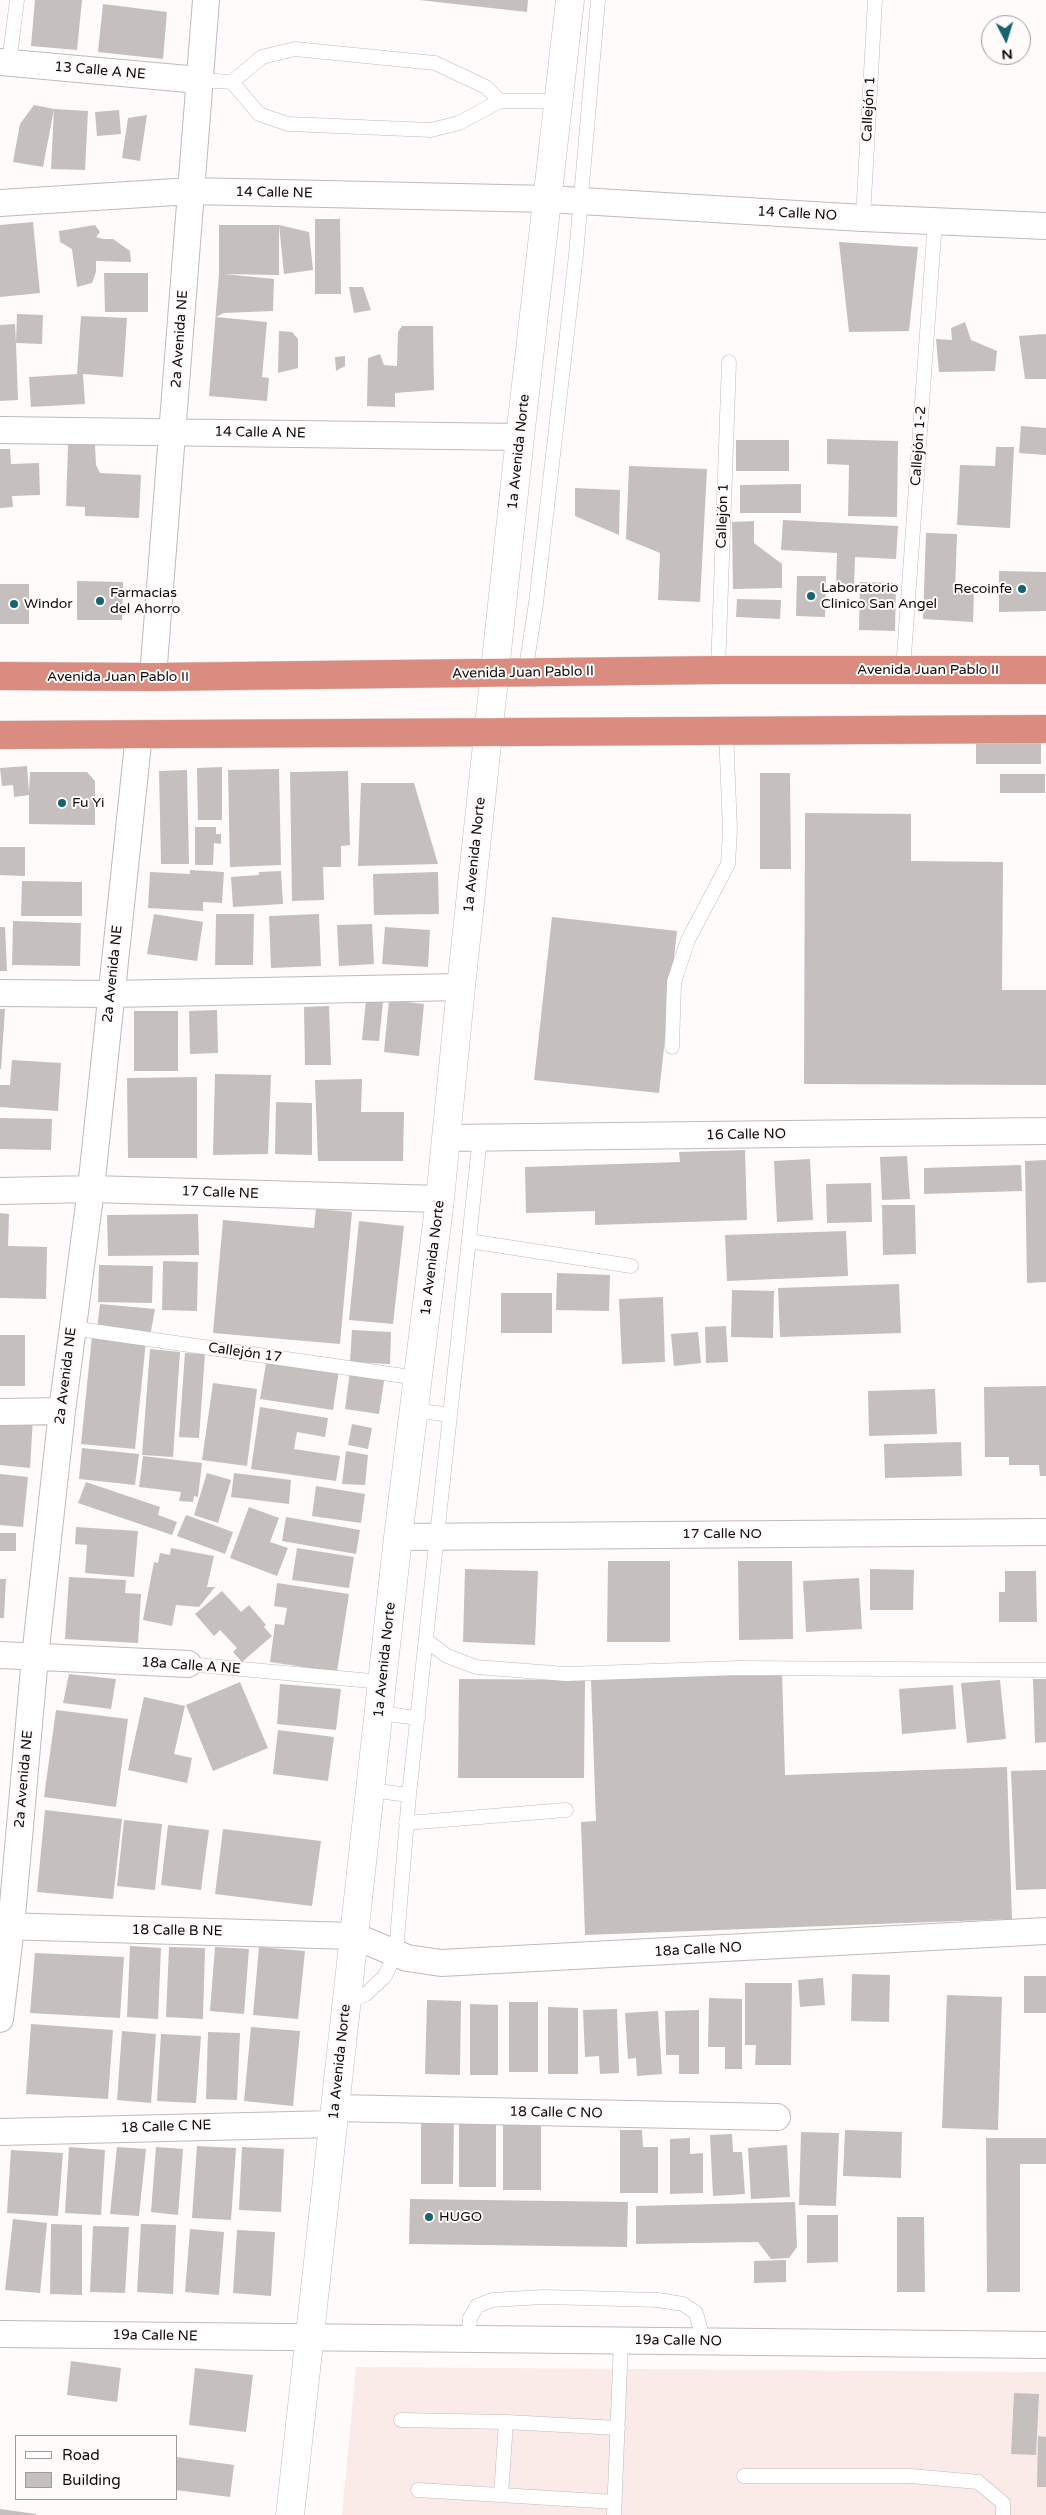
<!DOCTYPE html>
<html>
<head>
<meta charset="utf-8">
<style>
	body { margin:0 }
	#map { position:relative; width:1046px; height:2515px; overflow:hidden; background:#fefbfa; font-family:"Varela Round",sans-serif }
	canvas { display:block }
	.legend { position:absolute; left:15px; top:2435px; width:162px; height:65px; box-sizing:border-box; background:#fefbfa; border:1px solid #9e9b9a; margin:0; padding:6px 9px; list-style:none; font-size:15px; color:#0d0b0a }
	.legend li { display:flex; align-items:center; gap:10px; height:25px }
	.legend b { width:25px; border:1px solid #9e9b9a }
	.north { position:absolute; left:981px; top:15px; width:50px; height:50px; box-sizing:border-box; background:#fefbfa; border:1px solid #9e9b9a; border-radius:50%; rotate:175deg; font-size:14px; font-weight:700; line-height:20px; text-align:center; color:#0d0b0a }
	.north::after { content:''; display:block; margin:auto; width:18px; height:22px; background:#17636f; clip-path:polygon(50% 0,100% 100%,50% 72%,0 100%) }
</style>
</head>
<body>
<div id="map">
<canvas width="1046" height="2515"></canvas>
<ul class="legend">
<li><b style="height:6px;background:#fff"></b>Road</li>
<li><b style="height:14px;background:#c5bfbe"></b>Building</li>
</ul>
<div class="north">N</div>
</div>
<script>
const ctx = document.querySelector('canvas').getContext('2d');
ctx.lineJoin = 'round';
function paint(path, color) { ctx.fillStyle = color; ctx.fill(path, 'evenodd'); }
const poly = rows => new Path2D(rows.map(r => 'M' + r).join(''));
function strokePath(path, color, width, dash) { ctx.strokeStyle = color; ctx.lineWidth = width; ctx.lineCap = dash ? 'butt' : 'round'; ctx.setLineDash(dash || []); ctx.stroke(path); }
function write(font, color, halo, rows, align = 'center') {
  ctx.font = font + ' "Varela Round",sans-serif'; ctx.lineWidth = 4; ctx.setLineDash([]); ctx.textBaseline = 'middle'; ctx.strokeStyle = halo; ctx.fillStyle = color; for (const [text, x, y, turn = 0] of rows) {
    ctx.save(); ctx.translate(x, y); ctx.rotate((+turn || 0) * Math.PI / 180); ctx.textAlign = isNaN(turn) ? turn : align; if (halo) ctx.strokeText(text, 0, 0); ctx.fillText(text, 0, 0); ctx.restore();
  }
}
paint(poly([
	[356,2367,1046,2372,1046,2515,342,2515]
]), '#faebe8');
paint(poly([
	[35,0,82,0,77,50,31,46],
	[419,0,528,0,527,12],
	[103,4,167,12,163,59,98,52],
	[34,105,54,109,43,167,13,162,20,124],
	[54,109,88,111,85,170,51,169],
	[119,110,121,134,97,136,95,112],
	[147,115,140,161,122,158,128,118],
	[315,219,340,219,341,294,315,294],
	[33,222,40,293,0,297,0,225],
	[95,225,100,232,96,237,103,239,113,239,130,251,131,262,96,261,96,272,92,283,77,287,72,249,60,242,59,231],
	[219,225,279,225,309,232,313,270,284,274,279,225,279,275,224,274,274,279,273,311,224,313,216,317,267,322,262,377,269,378,267,401,209,396,219,274],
	[839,242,918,247,909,331,849,332],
	[104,273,148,273,148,312,105,312],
	[349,287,363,287,371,310,354,313],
	[17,314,43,315,42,344,16,343,18,400,0,401,0,325,15,324,16,343],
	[81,316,127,318,123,377,83,374,85,404,31,407,29,377,77,374],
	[965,322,971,340,997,351,995,371,939,372,936,339,952,340,951,328],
	[402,326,433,326,434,390,395,393,395,407,367,406,368,358,380,354,384,365,397,366,398,332],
	[279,331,292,332,298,339,298,368,278,373],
	[1046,334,1046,379,1025,379,1019,336],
	[345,356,345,366,336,371,335,357],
	[1021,426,1046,428,1046,455,1019,453],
	[827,439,898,441,897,517,848,516,849,465,827,464],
	[736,440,789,440,789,471,736,471],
	[68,445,95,445,96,465,100,473,141,475,139,518,85,516,85,507,66,506],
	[996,447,1014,447,1010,528,957,525,960,465,995,466],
	[0,449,10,449,11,464,39,463,40,495,12,496,13,507,0,508],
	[629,466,707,469,700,602,658,600,660,553,626,539],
	[801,484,801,513,740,513,740,485],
	[575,488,620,490,619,535,575,516],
	[783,520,898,526,896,559,855,557,854,587,836,586,837,553,781,550],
	[754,521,754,543,782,564,782,588,733,589,732,522],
	[926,533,957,534,955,591,974,591,973,622,923,619],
	[999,571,1046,572,1046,611,999,612],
	[797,576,826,576,825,617,796,616],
	[77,581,123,582,122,620,77,620],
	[860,582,896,583,895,631,859,630],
	[0,584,29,584,29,624,0,624],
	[737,599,781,600,780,619,736,617],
	[1041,737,1041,764,976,764,976,738],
	[27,766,29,793,30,772,87,772,95,781,95,825,29,824,29,795,14,797,13,785,2,786,0,768],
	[222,767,222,820,198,820,197,768],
	[279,769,281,865,230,867,228,770],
	[187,770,189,864,161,864,159,771],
	[348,771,350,845,341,846,341,867,323,867,324,900,292,901,290,772],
	[760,773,790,773,791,869,760,869],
	[1000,774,1045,774,1045,793,1000,793],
	[361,783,414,783,438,864,358,866],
	[805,813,911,814,911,861,1003,862,1002,990,1046,990,1046,1085,804,1084],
	[195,827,216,827,216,834,221,834,221,844,214,843,213,865,195,865],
	[0,847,25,847,25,876,0,875],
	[190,870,224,872,222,903,203,902,203,911,148,908,150,872,190,874],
	[281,871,283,904,233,907,231,877,259,875,259,872],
	[438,872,439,914,374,915,373,874],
	[22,881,82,882,82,916,21,916],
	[154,914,203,922,197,961,147,954],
	[216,914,254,914,253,965,215,965],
	[319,914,321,966,271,968,269,916],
	[552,917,677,931,659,1093,534,1080],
	[13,921,81,923,80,966,12,965],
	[372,924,374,964,339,966,337,925],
	[0,927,5,927,7,971,0,971],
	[385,927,430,930,428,967,382,964],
	[366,1000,383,1002,379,1041,362,1040],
	[389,1000,424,1004,419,1056,384,1052],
	[329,1006,331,1065,305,1065,304,1007],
	[0,1009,5,1009,1,1069,0,1069],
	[217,1010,218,1053,190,1054,189,1011],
	[134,1011,178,1011,178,1071,134,1071],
	[12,1060,61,1063,58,1111,0,1107,0,1085,10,1085],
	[215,1074,271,1075,268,1154,213,1155],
	[197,1077,197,1158,128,1158,127,1078],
	[362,1079,361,1112,404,1112,403,1161,318,1161,315,1080],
	[276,1102,312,1103,312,1155,275,1154],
	[0,1118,52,1119,51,1150,0,1149],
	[745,1150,747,1220,595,1225,595,1211,526,1213,525,1167,680,1162,679,1152],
	[907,1156,910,1199,882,1200,880,1157],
	[810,1159,813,1220,777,1222,774,1161],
	[1046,1160,1046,1282,1027,1283,1025,1161],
	[1021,1165,1022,1191,924,1194,924,1168],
	[871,1183,872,1222,827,1223,826,1184],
	[882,1205,915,1205,916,1254,883,1255],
	[316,1209,352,1212,340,1344,213,1333,223,1220,314,1228],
	[0,1213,9,1214,8,1246,47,1247,46,1299,0,1298],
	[198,1214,199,1255,108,1256,107,1215],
	[359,1221,404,1226,393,1324,349,1320],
	[846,1231,848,1276,727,1281,725,1235],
	[163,1261,198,1262,197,1311,162,1310],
	[99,1265,153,1266,152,1303,98,1302],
	[557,1273,610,1275,609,1311,556,1310],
	[899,1284,901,1333,780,1337,778,1288],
	[732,1290,774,1291,773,1338,731,1337],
	[501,1293,552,1293,552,1333,501,1333],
	[663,1297,665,1362,622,1364,619,1299],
	[100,1304,155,1309,150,1337,97,1330],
	[726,1326,728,1362,706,1363,705,1327],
	[352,1330,391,1332,390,1364,350,1362],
	[698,1332,701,1363,674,1366,671,1334],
	[0,1335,25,1335,25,1386,0,1386],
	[92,1336,146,1341,135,1449,81,1444],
	[150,1349,180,1352,173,1457,142,1455],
	[185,1353,205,1354,199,1438,179,1437],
	[267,1358,339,1370,333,1410,260,1399],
	[350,1371,385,1375,379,1414,345,1409],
	[213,1383,257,1389,247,1466,202,1460],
	[1046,1386,1046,1476,1040,1476,1039,1465,1009,1465,1009,1457,985,1457,984,1387],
	[935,1389,937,1434,869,1436,868,1391],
	[260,1407,328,1418,325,1437,297,1432,294,1449,340,1456,336,1481,251,1469],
	[33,1418,30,1468,0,1465,0,1423],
	[352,1424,372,1428,368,1449,348,1445],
	[961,1442,962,1476,885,1478,884,1444],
	[82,1448,139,1454,135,1485,79,1479],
	[346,1451,368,1455,365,1485,342,1484],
	[143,1456,202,1463,198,1497,194,1496,193,1502,179,1501,181,1492,139,1487],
	[207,1473,231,1480,218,1523,194,1515],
	[234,1473,291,1480,289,1504,231,1497],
	[0,1474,28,1477,23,1527,0,1525],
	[86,1482,160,1507,158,1515,177,1522,172,1535,78,1503],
	[316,1486,365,1494,361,1523,312,1516],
	[249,1507,279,1518,270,1542,288,1548,277,1576,230,1558],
	[186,1515,233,1532,225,1554,177,1536],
	[286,1517,360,1530,356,1554,282,1541],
	[76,1527,138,1531,134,1577,85,1573,87,1545,75,1544],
	[0,1533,16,1533,16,1551,0,1551],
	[171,1548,214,1556,207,1587,215,1587,199,1607,176,1605,172,1626,143,1620,154,1562,158,1563,160,1553,170,1555],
	[297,1548,354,1557,349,1588,292,1580],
	[608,1561,670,1561,670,1642,607,1642],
	[738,1561,792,1561,793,1639,739,1640],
	[465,1569,538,1571,535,1645,463,1642],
	[870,1569,914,1570,913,1610,870,1610],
	[1005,1571,1036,1571,1037,1622,999,1622,999,1592,1005,1592],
	[69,1577,126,1580,125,1593,141,1594,138,1643,65,1639],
	[859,1578,862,1629,806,1632,803,1581],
	[0,1579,6,1579,4,1618,0,1618],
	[277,1583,349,1594,337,1672,270,1662,275,1624,284,1625,287,1608,274,1606],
	[222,1591,241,1612,249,1605,266,1625,264,1627,272,1636,242,1662,233,1652,237,1648,220,1630,214,1636,195,1614],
	[782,1672,785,1775,1007,1767,1012,1919,585,1935,581,1822,596,1821,591,1679],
	[69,1674,116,1679,111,1709,63,1703],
	[459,1679,585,1680,584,1778,458,1778],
	[1033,1679,1046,1679,1046,1742,1035,1743],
	[1000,1680,1006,1739,967,1743,961,1683],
	[240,1682,268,1748,213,1771,186,1705],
	[280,1684,341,1689,336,1730,277,1724],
	[953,1685,956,1729,902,1734,899,1689],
	[144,1697,185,1706,174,1754,192,1758,187,1783,128,1770],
	[56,1710,128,1719,116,1807,44,1797],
	[278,1730,334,1737,328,1781,273,1774],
	[1046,1770,1046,1889,1016,1890,1011,1771],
	[45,1810,122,1819,113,1899,37,1892],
	[124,1820,162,1824,155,1890,117,1886],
	[168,1825,209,1830,201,1890,161,1885],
	[223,1829,321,1841,312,1906,215,1894],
	[130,1946,161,1948,158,2019,127,2017],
	[169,1947,205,1948,203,2019,166,2017],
	[215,1947,249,1949,244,2014,210,2011],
	[259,1947,305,1951,298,2019,253,2015],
	[35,1953,124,1957,120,2018,30,2013],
	[852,1974,890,1975,889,2022,851,2021],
	[1024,1976,1046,1976,1046,2013,1024,2013],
	[823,1978,825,2005,800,2007,798,1980],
	[745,1983,792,1983,791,2065,755,2065,756,2045,745,2045],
	[947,1995,1002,1997,998,2130,942,2128],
	[709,1998,742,1999,742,2069,725,2069,725,2047,708,2047],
	[427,2000,461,2001,460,2075,425,2074],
	[509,2002,538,2002,538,2072,509,2072],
	[470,2004,498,2005,498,2075,470,2075],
	[548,2007,578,2008,578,2074,548,2074],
	[617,2009,619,2073,600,2074,599,2056,585,2057,583,2010],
	[699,2010,699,2074,679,2074,679,2055,666,2055,665,2011],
	[658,2011,662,2074,637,2076,636,2058,628,2059,625,2013],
	[31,2024,113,2030,108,2099,26,2094],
	[251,2027,300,2031,293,2106,244,2101],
	[122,2031,156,2034,151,2103,117,2100],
	[208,2032,240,2033,237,2100,206,2099],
	[161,2034,201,2036,196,2103,157,2101],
	[541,2117,541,2190,503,2190,503,2118],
	[421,2119,454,2119,453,2184,421,2184],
	[459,2123,496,2123,496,2187,459,2187],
	[620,2130,642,2130,643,2147,658,2147,658,2193,620,2193],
	[845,2130,902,2132,901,2178,843,2176],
	[801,2132,839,2133,836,2206,799,2205],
	[732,2134,733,2152,742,2152,745,2194,713,2196,710,2135],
	[690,2138,690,2154,703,2153,703,2193,670,2194,670,2139],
	[986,2138,1046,2138,1046,2164,1020,2164,1020,2292,987,2292],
	[787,2145,790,2197,751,2199,748,2148],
	[197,2146,236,2148,231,2220,192,2218],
	[69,2147,105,2150,101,2215,65,2213],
	[117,2147,146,2149,139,2216,110,2214],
	[156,2147,183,2149,178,2215,151,2212],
	[242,2147,284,2149,281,2212,239,2210],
	[11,2150,63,2153,58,2216,7,2213],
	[410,2199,628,2202,627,2247,409,2244],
	[795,2202,797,2247,789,2258,771,2259,758,2242,636,2244,636,2206],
	[807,2215,838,2215,838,2262,807,2263],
	[897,2217,924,2217,925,2292,897,2292],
	[13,2219,47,2223,40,2293,5,2290],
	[51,2224,82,2225,82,2295,50,2294],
	[141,2224,176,2225,173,2294,137,2292],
	[93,2226,129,2227,125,2293,90,2292],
	[190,2229,224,2232,219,2295,185,2292],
	[237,2230,275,2232,271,2296,233,2293],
	[786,2260,786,2282,754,2283,754,2261],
	[71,2361,121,2368,117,2402,67,2395],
	[195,2368,253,2375,246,2432,189,2425],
	[1014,2393,1039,2394,1036,2455,1011,2454],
	[1038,2436,1046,2437,1046,2487,1037,2487],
	[176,2457,234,2465,230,2497,176,2490],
	[0,2509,36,2514,36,2515,0,2515]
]), '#c5bfbe');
const service = poly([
	[9,63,17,0],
	[199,80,232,82,259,114,288,124,431,130,459,123,500,101,560,101],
	[232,82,262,57,295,49,435,63,486,87,500,101],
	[863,218,875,0],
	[718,670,729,362],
	[903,670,935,221],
	[525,674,536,603,576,255,598,0],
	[672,1047,674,982,688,940,728,864,730,830,726,731],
	[469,1241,631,1266],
	[72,1328,418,1378],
	[414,1410,450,1415],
	[426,1640,447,1656,476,1667,566,1674,739,1668,1046,1670],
	[188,1664,382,1682],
	[379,1713,418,1718],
	[370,1790,409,1795],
	[406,1823,566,1810],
	[346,2003,366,1994,385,1976,396,1952,409,1795,480,1137],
	[468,2339,470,2318,477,2306,492,2300,543,2297,658,2300,683,2304,696,2313,704,2342],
	[401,2420,506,2422],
	[744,2476,911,2476,978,2482,1003,2503,1003,2515],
	[418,2490,615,2502],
	[501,2495,506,2422,618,2428],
	[614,2515,621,2341]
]);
const minor = poly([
	[0,62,199,80],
	[0,203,191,191,548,199,863,218,1046,226],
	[0,430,520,437],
	[153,677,206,0],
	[0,993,111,994,461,987],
	[446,1138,1046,1131],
	[0,1191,91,1189,440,1199],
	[0,1412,62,1411],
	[398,1537,1046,1532],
	[0,1655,188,1664],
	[0,1926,354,1936,407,1958,441,1963,1046,1931],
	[0,2019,11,1927,35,1657,62,1411,91,1189,139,734],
	[335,2108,777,2117],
	[0,2132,333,2124],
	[0,2334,1046,2345]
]);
const tertiary = poly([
	[290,2515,398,1537,440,1199,461,987,520,437,570,0]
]);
const trunk = poly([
	[0,676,153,677,718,670,1046,670],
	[0,735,1046,729]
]);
strokePath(service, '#c0bab9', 15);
strokePath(minor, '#c0bab9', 28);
strokePath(tertiary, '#c0bab9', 29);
strokePath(trunk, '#d8d8d8', 29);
strokePath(service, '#fff', 14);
strokePath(minor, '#fff', 26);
strokePath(tertiary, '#fff', 28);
strokePath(trunk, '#da8c80', 28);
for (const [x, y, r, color] of [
	[1022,589,5,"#17636f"],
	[811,596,5,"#17636f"],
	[100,601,5,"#17636f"],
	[14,604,5,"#17636f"],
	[62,803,5,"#17636f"],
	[429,2217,5,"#17636f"]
]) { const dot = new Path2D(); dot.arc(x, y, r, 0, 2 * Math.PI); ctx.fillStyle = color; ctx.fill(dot); strokePath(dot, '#fefbfa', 2); }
write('14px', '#0d0b0a', '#fefbfa', [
	["13 Calle A NE",100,71,5],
	["Callejón 1",869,109,-87],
	["14 Calle NE",274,193,1],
	["14 Calle NO",797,214,3],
	["2a Avenida NE",180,339,-86],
	["14 Calle A NE",260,433,1],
	["Callejón 1-2",919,446,-86],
	["1a Avenida Norte",519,452,-84],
	["Callejón 1",723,516,-88],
	["Avenida Juan Pablo II",928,670],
	["Avenida Juan Pablo II",523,673,-1],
	["Avenida Juan Pablo II",118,677],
	["1a Avenida Norte",475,855,-84],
	["2a Avenida NE",113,974,-84],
	["16 Calle NO",746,1135,-1],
	["17 Calle NE",220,1193,2],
	["1a Avenida Norte",433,1258,-83],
	["Callejón 17",245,1353,8],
	["2a Avenida NE",66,1376,-83],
	["17 Calle NO",722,1534],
	["1a Avenida Norte",385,1660,-84],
	["18a Calle A NE",191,1666,4],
	["2a Avenida NE",24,1779,-85],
	["18 Calle B NE",177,1931,1],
	["18a Calle NO",698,1950,-3],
	["1a Avenida Norte",340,2062,-84],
	["18 Calle C NO",556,2113,1],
	["18 Calle C NE",166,2127,-2],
	["19a Calle NE",155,2336,1],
	["19a Calle NO",678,2341,1]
]);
write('14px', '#0d0b0a', '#fefbfa', [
	["Laboratorio",821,588],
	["Clinico San Angel",821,604],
	["Recoinfe",1012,589,"right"],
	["Farmacias",110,593],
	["del Ahorro",110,609],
	["Windor",24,604],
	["Fu Yi",72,803],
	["HUGO",439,2217]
], 'left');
</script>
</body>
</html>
